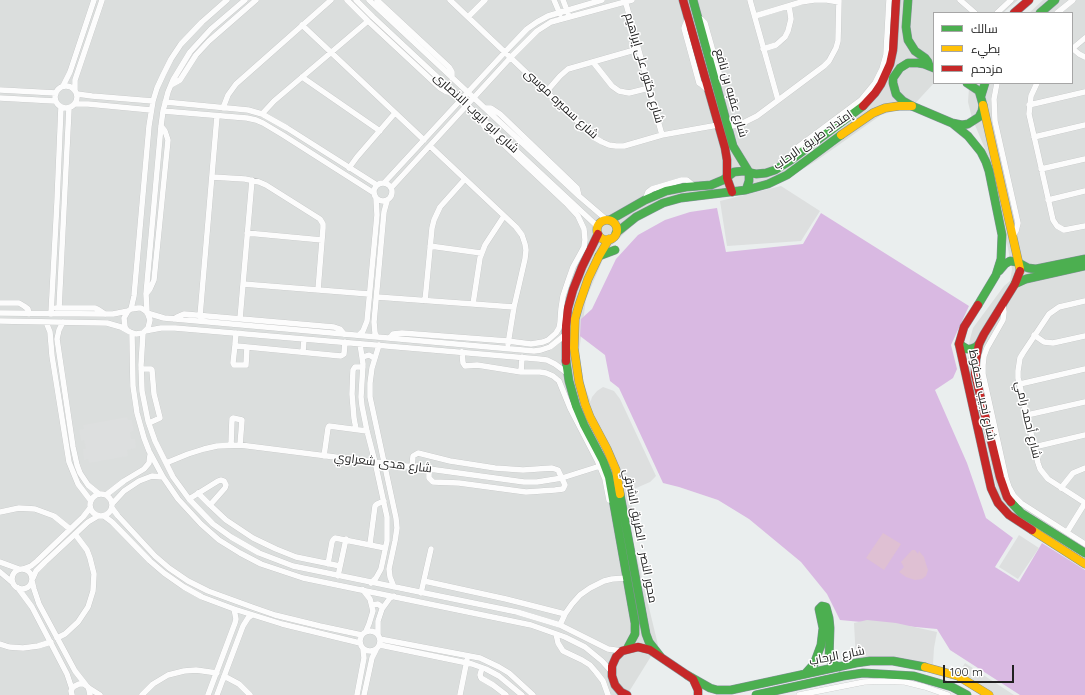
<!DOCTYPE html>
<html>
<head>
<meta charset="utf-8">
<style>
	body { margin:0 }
	#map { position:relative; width:1085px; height:695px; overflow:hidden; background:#eaeeee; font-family:Quicksand,Cairo,sans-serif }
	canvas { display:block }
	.legend { position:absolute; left:933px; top:12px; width:140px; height:72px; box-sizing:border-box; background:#fff; border:1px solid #a6a6a6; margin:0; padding:5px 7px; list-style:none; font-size:12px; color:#212121 }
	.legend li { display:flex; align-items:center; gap:8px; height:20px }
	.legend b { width:20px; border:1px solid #a6a6a6 }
	.scale { position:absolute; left:943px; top:665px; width:71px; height:18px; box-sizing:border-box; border:2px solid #212121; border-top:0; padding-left:5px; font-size:12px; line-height:14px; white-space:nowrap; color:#212121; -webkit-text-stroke:3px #fff; paint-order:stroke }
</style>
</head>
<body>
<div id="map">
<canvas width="1085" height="695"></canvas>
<ul class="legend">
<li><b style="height:5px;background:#4caf50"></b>سالك</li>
<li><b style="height:5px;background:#ffc107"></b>بطيء</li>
<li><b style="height:5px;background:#c62828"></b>مزدحم</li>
</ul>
<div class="scale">100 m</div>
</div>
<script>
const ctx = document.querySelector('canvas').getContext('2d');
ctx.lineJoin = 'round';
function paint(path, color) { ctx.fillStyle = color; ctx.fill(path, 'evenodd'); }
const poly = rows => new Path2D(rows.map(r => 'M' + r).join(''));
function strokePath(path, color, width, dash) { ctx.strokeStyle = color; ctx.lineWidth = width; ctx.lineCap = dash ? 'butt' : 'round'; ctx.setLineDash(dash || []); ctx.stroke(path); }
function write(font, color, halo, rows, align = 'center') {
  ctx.font = font + ' Quicksand,Cairo,sans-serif'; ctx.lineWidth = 3; ctx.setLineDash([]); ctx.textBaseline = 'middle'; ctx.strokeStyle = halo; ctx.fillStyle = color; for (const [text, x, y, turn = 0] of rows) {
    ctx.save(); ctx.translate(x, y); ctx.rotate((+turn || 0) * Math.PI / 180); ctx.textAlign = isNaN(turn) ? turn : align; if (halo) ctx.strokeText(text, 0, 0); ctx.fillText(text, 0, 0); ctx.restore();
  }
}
paint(poly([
	[0,0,1018,0,1003,13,934,13,934,83,909,110,894,111,881,115,816,161,780,183,679,201,640,218,607,250,586,299,579,352,584,385,632,503,631,533,658,645,627,695,0,695],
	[1043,0,1085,0,1085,559,1016,515,1006,507,1000,499,997,490,968,362,968,352,970,339,973,328,1004,286,1010,281,1012,269,991,163,972,118,968,102,969,88,970,83,1072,83,1072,13,1029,13]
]), '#dbdedd');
paint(poly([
	[717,208,726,252,803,244,821,213,969,306,951,345,957,369,953,378,935,390,967,463,986,518,1013,538,995,567,1019,582,1042,543,1085,570,1085,695,1020,695,950,650,937,629,840,620,827,594,801,562,749,519,718,500,679,487,663,483,619,388,610,381,605,355,580,336,581,319,592,309,616,259,638,235,665,220,690,212]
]), '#d9b9e2');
paint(poly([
	[781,186,820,211,801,241,727,246,720,201],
	[603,387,614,391,620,399,656,476,650,482,625,493,592,415,590,404,592,397,597,391],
	[127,417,128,420,132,420,134,431,130,432,131,439,135,439,136,448,127,450,128,456,89,463,88,459,84,460,83,449,86,449,84,440,81,441,79,430,84,429,83,425],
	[1019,535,1039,548,1018,579,999,567],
	[867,620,896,623,937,632,934,648,933,664,897,658,856,661,854,623],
	[965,663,1014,695,994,695,959,673]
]), '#dddfdf');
paint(poly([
	[883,533,901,544,884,570,866,558],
	[912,550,915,550,918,554,919,551,924,557,926,564,928,570,926,576,922,579,915,580,906,577,899,572,904,567,901,562]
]), '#dfc0d3');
const street = poly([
	[347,0,368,21,440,88,445,91,455,94],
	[356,0,373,17,597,226],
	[369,0,579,196,607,220],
	[377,0,449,67,452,72,452,78],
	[450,0,595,138,602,142,609,145,616,146,624,146,662,135,718,125],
	[554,0,560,14],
	[563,0,568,13],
	[625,0,662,135],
	[750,0,778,100],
	[960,0,975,13],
	[997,13,1011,0],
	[1057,13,1073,0],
	[755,16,801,2,814,0,827,0,839,2],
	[468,17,485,0],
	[688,19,685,25,684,28,699,83,702,85,707,89],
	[698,19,701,19,705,23,720,76,720,80,716,84],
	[302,25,424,140],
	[1072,48,1079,54,1085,57],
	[763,49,776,45,785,37,788,31,791,19,789,6],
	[1072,49,1085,38],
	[593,62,612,86,619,91,629,93,649,88],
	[302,77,380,131],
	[997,83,994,99,995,121,1018,223,1016,231,1012,237],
	[1037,83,1031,96,1029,114,1053,220,1057,226,1064,230,1085,226],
	[171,85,180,80,196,55,209,41,256,0],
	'55 97a11 11 0 1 1 22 0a11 11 0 1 1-22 0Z',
	[63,86,70,72,94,0],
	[0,90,56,93],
	[75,91,75,80,102,0],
	[547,91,560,76,568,69,638,49],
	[77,94,92,96,153,101],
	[0,98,55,101],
	[165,102,248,110,262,114,287,128,377,185],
	[75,104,88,104,151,110],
	[1029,105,1085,92],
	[223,108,228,95,236,84,331,0],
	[485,108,491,108,500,114,577,188,579,196],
	[163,111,247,118,256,120,263,123,283,135,374,193],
	[262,114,274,101,368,21],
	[728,127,743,123,757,116,824,66,829,61,836,48,838,41,839,0],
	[1034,137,1085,125],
	[430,146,516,227,522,235,525,244,526,250,525,259,514,307,508,344],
	[791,160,791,155,794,150,861,100,875,83,882,69,886,55,889,0],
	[349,168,357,157,395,113],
	[1041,169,1085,159],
	[212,177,245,179,259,182,266,185,320,219,323,224,323,228,318,290],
	'374 192a9 9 0 1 1 18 0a9 9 0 1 1-18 0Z',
	[384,183,505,52,527,29,537,22,548,16,602,0],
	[391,188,511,57,537,31,551,22,562,19,632,0],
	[645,200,648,192,652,189,682,180,687,180,694,186],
	[1048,200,1085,191],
	[247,233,322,240],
	[430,246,481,253],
	[243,284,369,294],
	[146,294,150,289,154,280,168,140,165,131,161,126],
	[377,297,514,307],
	[425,301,432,228,434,220,440,207,465,179],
	[1085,301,1059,307,1049,314,1023,353,1020,358,1018,371,1018,378,1038,463,1040,469,1048,479,1085,503],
	[0,303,19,303,24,306,28,309,29,314],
	[473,304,480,258,485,245,504,216],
	[1003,305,1004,312,1003,320,987,348,984,356,983,365,983,374,1006,478,1009,487,1014,496,1021,503,1085,544],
	[56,308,95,308,99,310,105,314],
	[59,308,69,108],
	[131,309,134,296,149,126,153,101,157,88,163,75,171,59,181,44,202,22,227,0],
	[147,312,146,294,161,126,163,111,168,92,173,80,190,52,211,29,245,0],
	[0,313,105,314,113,314,128,311],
	[147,313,164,318,534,351,541,350,550,347,565,335],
	[51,314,57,202,61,107],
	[200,316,217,116],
	[174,319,177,317,184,314,334,327,340,329,344,334],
	[240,319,252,180],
	[0,321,107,323,121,327,130,332,136,334,143,333,148,328,150,320,147,312,141,308,138,308,131,309,128,311,124,318,125,327,127,330],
	[46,322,50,332,52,356,69,462,78,484,91,501],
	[63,322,59,330,57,339,73,447,77,465,80,473,88,485,99,494],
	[145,331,161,328,175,328,539,359,547,360,555,364,567,373],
	[143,333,141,365,142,391,148,421,155,441,173,477,189,499,213,524,231,537,259,553,293,566,517,612,560,625,608,649,622,651],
	[236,333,235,344,237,346,341,356,344,354,345,342],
	[132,334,133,386,137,413,144,438,149,451,163,477,178,499,201,524,219,540,240,553,261,564,303,578,531,625,565,637,585,647,602,661,611,671],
	[359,335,363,331,367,321,377,215,376,198],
	[1034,335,1044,342,1053,343,1085,336],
	[377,337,375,333,374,322,384,212,387,201],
	[390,338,393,334,402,333,508,341,531,344,543,342,548,340,556,333,559,328,560,323,561,309,563,296,568,281,573,267,584,247,585,240,584,229,578,216,566,203,484,126,481,121,480,117],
	[360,344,363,364,361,397,362,406,367,431,375,462,387,517,387,541,381,569,376,578,371,583],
	[235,345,233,363,234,365,246,365,247,347],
	[379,345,372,368,370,383,370,397,396,518,397,528,395,541,389,569,390,577,394,587],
	[303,352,304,339],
	[462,352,463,363,465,366,477,365,521,372,540,372,546,373,553,376,559,381,570,408,597,460,605,479,609,500],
	[363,357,369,355,374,358],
	[141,369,151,369,152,370,154,394,160,418,149,423],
	[521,372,522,357],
	[1020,384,1085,369],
	[1027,415,1085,402],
	[356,429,354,418,352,394,353,370,355,367,363,367],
	[231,445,232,419,233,418,242,420,240,445],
	[1034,447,1085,435],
	[324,456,328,428,329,426,367,431],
	[166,463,188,454,204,449,217,446,240,445,422,468,524,482,537,482,562,478,600,466],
	[412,467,413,456,418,453,450,461,495,468,523,470,552,468,558,470,565,485,563,489,555,490,526,492,459,483,433,482,429,478,429,469],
	[1061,488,1073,473,1085,468],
	[198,493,210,505,226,520,253,538,276,549,296,557,340,566],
	'90 505a11 11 0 1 1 22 0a11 11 0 1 1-22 0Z',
	[106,495,124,481,144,469,149,463,150,455],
	[189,499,218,481,221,480,224,481,226,485,225,488,210,505],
	[112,504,124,491,139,481,152,476,163,477],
	[112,508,118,516,155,556,169,568,188,581,208,591,252,607,275,615,320,626,362,635],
	[0,512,19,508,35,509,54,516,70,529],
	[104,516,112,522,150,561,164,573,184,587,202,597,234,609,282,624,360,643],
	[1067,532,1085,503],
	[370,544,375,506,377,504,384,501],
	[0,562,19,569],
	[328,564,332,542,333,540,335,538,385,548],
	[23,569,31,566,37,561,83,517,90,508],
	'12 579a10 10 0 1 1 20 0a10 10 0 1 1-20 0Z',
	[0,572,13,583],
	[338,576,346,539],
	[33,578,36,571,45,562,88,522,98,516],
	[32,581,34,589,39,604,75,671,86,685],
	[424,581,506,599,565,614],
	[18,588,32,607,44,630,67,674,72,689],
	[363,590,370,599,373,611,369,624,366,631],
	[421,593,431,549],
	[372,605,378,604,382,607],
	[560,625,565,614,572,604,580,595,590,588,604,581,612,579,627,578],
	'360 641a10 10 0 1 1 20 0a10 10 0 1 1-20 0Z',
	[378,634,378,621,382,609,390,598,394,596],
	[556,634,558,643,563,651,582,660,590,665,596,672,603,681,608,695],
	[57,638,65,634,78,622,88,607,93,591,94,574,90,558,87,550,75,534],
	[380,639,480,658,499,667,509,673,533,695],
	[0,644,9,647,23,648,38,646,51,642],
	[380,645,472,664,486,669,499,676,522,695],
	[482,668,480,675,481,678,493,685,506,695],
	[224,676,239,684,250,695],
	[89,688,100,695],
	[72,695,71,691,73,687,79,684,84,684,88,687,89,690,90,695],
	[142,695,153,684,168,675,184,671,196,670,217,673],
	[208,695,235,623,236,619,234,609],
	[217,695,243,626,248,618,252,615],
	[357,695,364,658,363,649],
	[364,695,372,658,376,650],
	[460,695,467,660],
	[799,695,864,682,884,681,905,682,925,687,948,695]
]);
const fast = poly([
	[693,0,733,146,749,172,749,181,746,190],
	[908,0,906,27,908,40,915,51,925,58,928,62,929,66],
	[1040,13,1055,0],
	[934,68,924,64,918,63,908,63,900,68,893,78,893,83,896,94,903,101,912,106,952,123,962,125,968,124,979,117,982,111,983,105,979,91,967,83],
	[981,96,985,83],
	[952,123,968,136,981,152,986,162,989,171,1002,235,1001,259,996,275,978,305],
	[610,220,645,200,666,191,686,187,711,185,723,180,734,172,744,171,756,174,766,173,775,170,791,160,863,106],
	[616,233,636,217,663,203,681,198,746,190,768,184,787,175,841,135],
	[599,256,615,250],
	[999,271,1005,264,1010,261,1017,262,1028,268,1036,269,1085,259],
	[1015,284,1026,279,1085,266],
	[959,344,967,349,971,349,976,347,979,344],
	[566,361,569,381,576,406,584,425,603,461,609,477,635,623,635,634,627,649],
	[620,494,646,634,649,642,660,656],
	[1011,502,1021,513,1085,553],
	[805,674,814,664,821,645,823,628,819,609,822,606,826,607,829,618,830,628,829,658,833,664,839,667],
	[687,675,710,688,717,690,731,690,856,663,870,661,893,661,925,667],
	[756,695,843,676,863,673,914,676,952,687,967,695]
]);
const slow = poly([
	[983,105,1020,269,1020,271],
	[841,135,873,113,885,108,899,106,912,106],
	'597 230a10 10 0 1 1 20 0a10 10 0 1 1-20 0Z',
	[609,239,599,256,588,279,579,305,575,319,574,348,579,382,585,404,590,417,607,449,616,470,620,494],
	[1032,530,1085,564],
	[925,667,958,676,989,695]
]);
const jam = poly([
	[683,0,725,148,727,160,727,178,732,192],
	[1014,13,1029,0],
	[863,106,875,93,881,84,890,64,893,50,896,0],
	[978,305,964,327,959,344,991,488,998,503,1009,515,1032,530],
	[566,361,566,326,568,308,573,290,582,267,598,234],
	[1011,502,1007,497,1000,477,975,374,976,359,979,344,984,334,1015,284,1020,271],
	[627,695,621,692,615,685,612,676,612,666,616,657,622,651,638,647,650,650,693,679,698,690,698,695]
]);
strokePath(street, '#bfc0c0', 6);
strokePath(fast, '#839298', 9);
strokePath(slow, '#839298', 9);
strokePath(jam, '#839298', 9);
strokePath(street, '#fcfcfc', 5.5);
strokePath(fast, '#4caf50', 8);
strokePath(slow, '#ffc107', 8);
strokePath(jam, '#c62828', 8);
write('12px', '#212121', '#fff', [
	["شارع دكتور على إبراهيم",644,68,74],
	["شارع عقبه بن نافع",731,93,74],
	["شارع سميره موسى",561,104,43],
	["شارع ابو ايوب الانصارى",476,113,43],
	["إمتداد طريق الرحاب",813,140,-35],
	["شارع نجيب محفوظ",982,395,78],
	["شارع أحمد رامي",1028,420,77],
	["شارع هدى شعراوي",383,463,7],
	["محور النصر - الطريق الشرقي",640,536,79],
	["شارع الرحاب",837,656,-11]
]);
</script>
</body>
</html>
